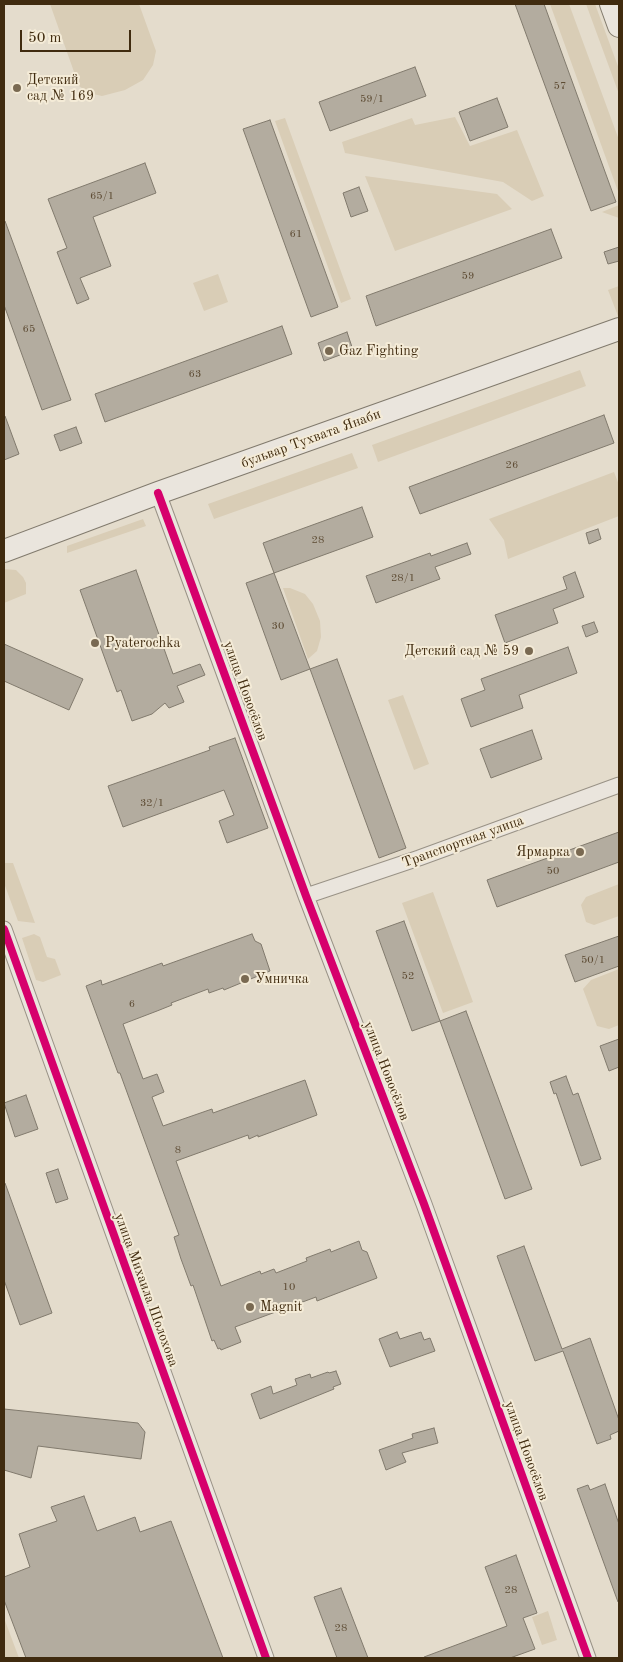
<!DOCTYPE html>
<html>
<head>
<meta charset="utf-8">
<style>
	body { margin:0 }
	#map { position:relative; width:623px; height:1662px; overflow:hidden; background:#e4dccc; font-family:"Old Standard TT",serif }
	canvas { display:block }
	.frame { position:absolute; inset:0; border:5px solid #402b0f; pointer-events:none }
	.scale { position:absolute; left:20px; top:30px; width:111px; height:22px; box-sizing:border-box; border:2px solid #402b0f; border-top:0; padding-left:6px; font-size:15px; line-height:18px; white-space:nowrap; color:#402b0f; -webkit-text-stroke:4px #f4ebd7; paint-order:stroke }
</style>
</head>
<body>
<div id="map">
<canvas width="623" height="1662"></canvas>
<div class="frame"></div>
<div class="scale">50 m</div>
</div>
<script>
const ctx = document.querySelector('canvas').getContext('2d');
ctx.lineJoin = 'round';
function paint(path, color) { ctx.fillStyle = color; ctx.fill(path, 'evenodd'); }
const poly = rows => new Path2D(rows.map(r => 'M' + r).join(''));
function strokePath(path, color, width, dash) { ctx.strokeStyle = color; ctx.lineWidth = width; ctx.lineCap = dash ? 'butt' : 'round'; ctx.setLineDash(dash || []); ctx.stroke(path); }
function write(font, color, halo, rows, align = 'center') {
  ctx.font = font + ' "Old Standard TT",serif'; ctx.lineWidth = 4; ctx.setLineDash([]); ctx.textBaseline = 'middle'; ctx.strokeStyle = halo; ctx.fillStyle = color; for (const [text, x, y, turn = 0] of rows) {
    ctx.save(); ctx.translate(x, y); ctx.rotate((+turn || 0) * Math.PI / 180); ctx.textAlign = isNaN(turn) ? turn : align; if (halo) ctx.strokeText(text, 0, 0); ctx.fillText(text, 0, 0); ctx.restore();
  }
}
paint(poly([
	[50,4,139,4,156,51,153,65,143,80,125,90,102,96,89,93,79,86],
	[550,4,569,4,619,140,619,194],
	[586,4,595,4,619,69,619,94],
	[455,117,470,146,517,130,544,196,532,201,503,182,345,153,342,142,412,118,415,125],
	[285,118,351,299,341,303,275,121],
	[365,176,497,194,512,209,395,251],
	[619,205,619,218,602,212],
	[218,274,228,302,204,311,193,283],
	[619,286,619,315,618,316,608,290],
	[580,370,586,386,378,462,372,445],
	[352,453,358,468,214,519,208,504],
	[614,472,619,485,619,516,508,559,504,540,489,519],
	[143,519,146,526,67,553,67,546],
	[4,569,16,570,23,577,26,583,26,594,4,603],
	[283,588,290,588,305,594,313,604,320,621,321,637,317,651,308,659],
	[403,695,429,764,414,770,388,700],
	[4,863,13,863,35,923,18,921,4,883],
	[619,884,619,916,594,925,586,922,581,905,586,897],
	[433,892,473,1002,443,1013,402,903],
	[34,934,40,937,47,957,55,959,61,975,43,982,36,980,22,938],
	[619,969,619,1025,609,1029,597,1026,583,989,591,980],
	[548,1611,557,1640,542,1645,532,1617],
	[4,1618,19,1658,4,1658]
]), '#d9cdb6');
const building = poly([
	[515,4,544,4,616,202,591,211,515,4],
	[415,67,426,96,330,131,319,102,415,67],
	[497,98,508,127,470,141,459,112,497,98],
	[270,120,338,307,311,317,243,129,270,120],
	[145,163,156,193,93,217,111,266,80,278,89,299,77,304,57,252,67,248,48,199,145,163],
	[359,187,368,211,351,217,343,193,359,187],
	[4,221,5,221,71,400,42,410,4,305,4,221],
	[551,229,562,258,376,326,366,296,551,229],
	[619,247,619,261,608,264,604,252,619,247],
	[282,326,292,354,105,422,95,394,282,326],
	[347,332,353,350,324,361,318,343,347,332],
	[604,415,614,443,420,514,409,487,604,415],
	[4,416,5,416,19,454,4,460,4,416],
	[76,427,82,443,60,451,54,435,76,427],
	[362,507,373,537,274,573,263,543,362,507],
	[598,529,601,539,589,544,586,533,598,529],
	[467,543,471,554,435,567,440,579,376,603,366,576,430,553,431,556,467,543],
	[136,570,173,674,200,664,205,675,177,686,184,702,169,708,165,703,152,714,132,721,121,690,117,692,80,590,136,570],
	[575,572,584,597,553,609,558,623,505,643,495,615,567,589,563,577,575,572],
	[274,573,310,669,281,680,246,583,274,573],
	[594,622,598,632,586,637,582,626,594,622],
	[4,644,83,679,69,710,4,681,4,644],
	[568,647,577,673,519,695,523,708,471,727,461,699,485,690,481,679,568,647],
	[337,659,406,848,379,858,310,669,337,659],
	[532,730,542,759,491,778,480,749,532,730],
	[235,738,268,828,227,843,219,821,234,815,224,790,123,827,108,786,210,750,209,747,235,738],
	[619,832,619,862,497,907,487,880,619,832],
	[404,921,440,1021,412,1031,376,931,404,921],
	[252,934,255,941,261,944,270,971,224,990,223,988,209,993,208,989,171,1003,172,1005,157,1011,123,1024,143,1079,157,1074,164,1092,152,1097,163,1126,212,1109,213,1113,305,1080,317,1115,258,1137,258,1135,249,1139,248,1135,176,1161,221,1286,260,1271,261,1274,274,1269,276,1273,307,1261,306,1258,330,1249,331,1252,359,1241,362,1250,367,1252,377,1278,317,1301,316,1297,235,1327,241,1342,221,1350,220,1348,218,1349,214,1340,212,1341,193,1285,191,1286,181,1259,174,1237,179,1235,120,1073,118,1073,86,986,101,980,102,985,162,963,163,966,252,934],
	[619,936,619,966,575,982,565,955,619,936],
	[466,1011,532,1189,505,1199,440,1021,466,1011],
	[619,1039,619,1067,609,1071,600,1046,619,1039],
	[566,1076,573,1095,578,1093,601,1159,581,1166,556,1093,554,1094,550,1082,566,1076],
	[26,1095,38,1129,15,1137,4,1103,26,1095],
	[58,1169,68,1199,56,1203,46,1173,58,1169],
	[4,1183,5,1183,52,1313,20,1325,4,1280,4,1183],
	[524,1246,562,1349,590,1338,619,1420,619,1431,610,1435,611,1439,597,1444,563,1351,535,1361,497,1256,524,1246],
	[397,1332,400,1339,421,1332,424,1340,430,1338,435,1351,390,1367,379,1339,397,1332],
	[336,1371,341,1384,333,1387,334,1389,260,1419,251,1394,271,1386,273,1394,297,1385,295,1379,310,1374,311,1378,328,1372,329,1373,336,1371],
	[4,1409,138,1423,145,1432,141,1459,38,1446,31,1478,4,1470,4,1409],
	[434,1428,438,1443,402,1453,406,1462,386,1470,379,1450,413,1438,412,1434,434,1428],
	[605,1484,619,1524,619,1602,618,1602,577,1489,588,1485,590,1490,605,1484],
	[84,1496,97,1531,135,1517,140,1532,171,1521,223,1658,26,1658,4,1600,4,1577,30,1567,19,1534,57,1521,51,1507,84,1496],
	[516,1555,537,1613,523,1618,535,1649,510,1658,424,1658,424,1657,507,1626,485,1567,516,1555],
	[341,1588,368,1658,337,1658,314,1597,341,1588]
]);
paint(building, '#b3ac9f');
strokePath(building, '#817a6d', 1);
const street = poly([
	[158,493,306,896,424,1204,588,1658],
	[306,896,419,858,619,785],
	[4,929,266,1658]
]);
const secondary = poly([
	[611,4,619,26],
	[4,551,158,493,619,329]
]);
strokePath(street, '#999286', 17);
strokePath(secondary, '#817a6d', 24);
strokePath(street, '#eae5dd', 15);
strokePath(secondary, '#eae5dd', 22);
strokePath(poly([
	[158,493,306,896,424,1204,588,1658],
	[4,929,266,1658]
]), '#d6006c', 8);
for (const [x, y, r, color] of [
	[17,88,5,"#796951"],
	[329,351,5,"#796951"],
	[95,643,5,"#796951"],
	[529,651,5,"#796951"],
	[580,852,5,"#796951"],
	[245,979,5,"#796951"],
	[250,1307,5,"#796951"]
]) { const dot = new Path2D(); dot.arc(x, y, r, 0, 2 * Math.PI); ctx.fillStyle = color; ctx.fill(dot); strokePath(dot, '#f4ebd7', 2); }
write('11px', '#5d4b33', null, [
	["57",560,86],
	["59/1",372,99],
	["65/1",102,196],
	["61",296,234],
	["59",468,276],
	["65",29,329],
	["63",195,374],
	["26",512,465],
	["28",318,540],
	["28/1",403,578],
	["30",278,626],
	["32/1",152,803],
	["50",553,871],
	["50/1",593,960],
	["52",408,976],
	["6",132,1004],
	["8",178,1150],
	["10",289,1287],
	["28",511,1590],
	["28",341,1628]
]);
write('14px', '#402b0f', '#f4ebd7', [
	["Детский",27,80],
	["сад № 169",27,96],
	["Gaz Fighting",339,351],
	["Pyaterochka",105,643],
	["Детский сад № 59",519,651,"right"],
	["Ярмарка",570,852,"right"],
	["Умничка",255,979],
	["Magnit",260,1307]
], 'left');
write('14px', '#402b0f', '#f4ebd7', [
	["бульвар Тухвата Янаби",311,439,-20],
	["улица Новосёлов",245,691,70],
	["Транспортная улица",463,842,-20],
	["улица Новосёлов",386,1071,69],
	["улица Михаила Шолохова",146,1290,70],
	["улица Новосёлов",526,1451,70]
]);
</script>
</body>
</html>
